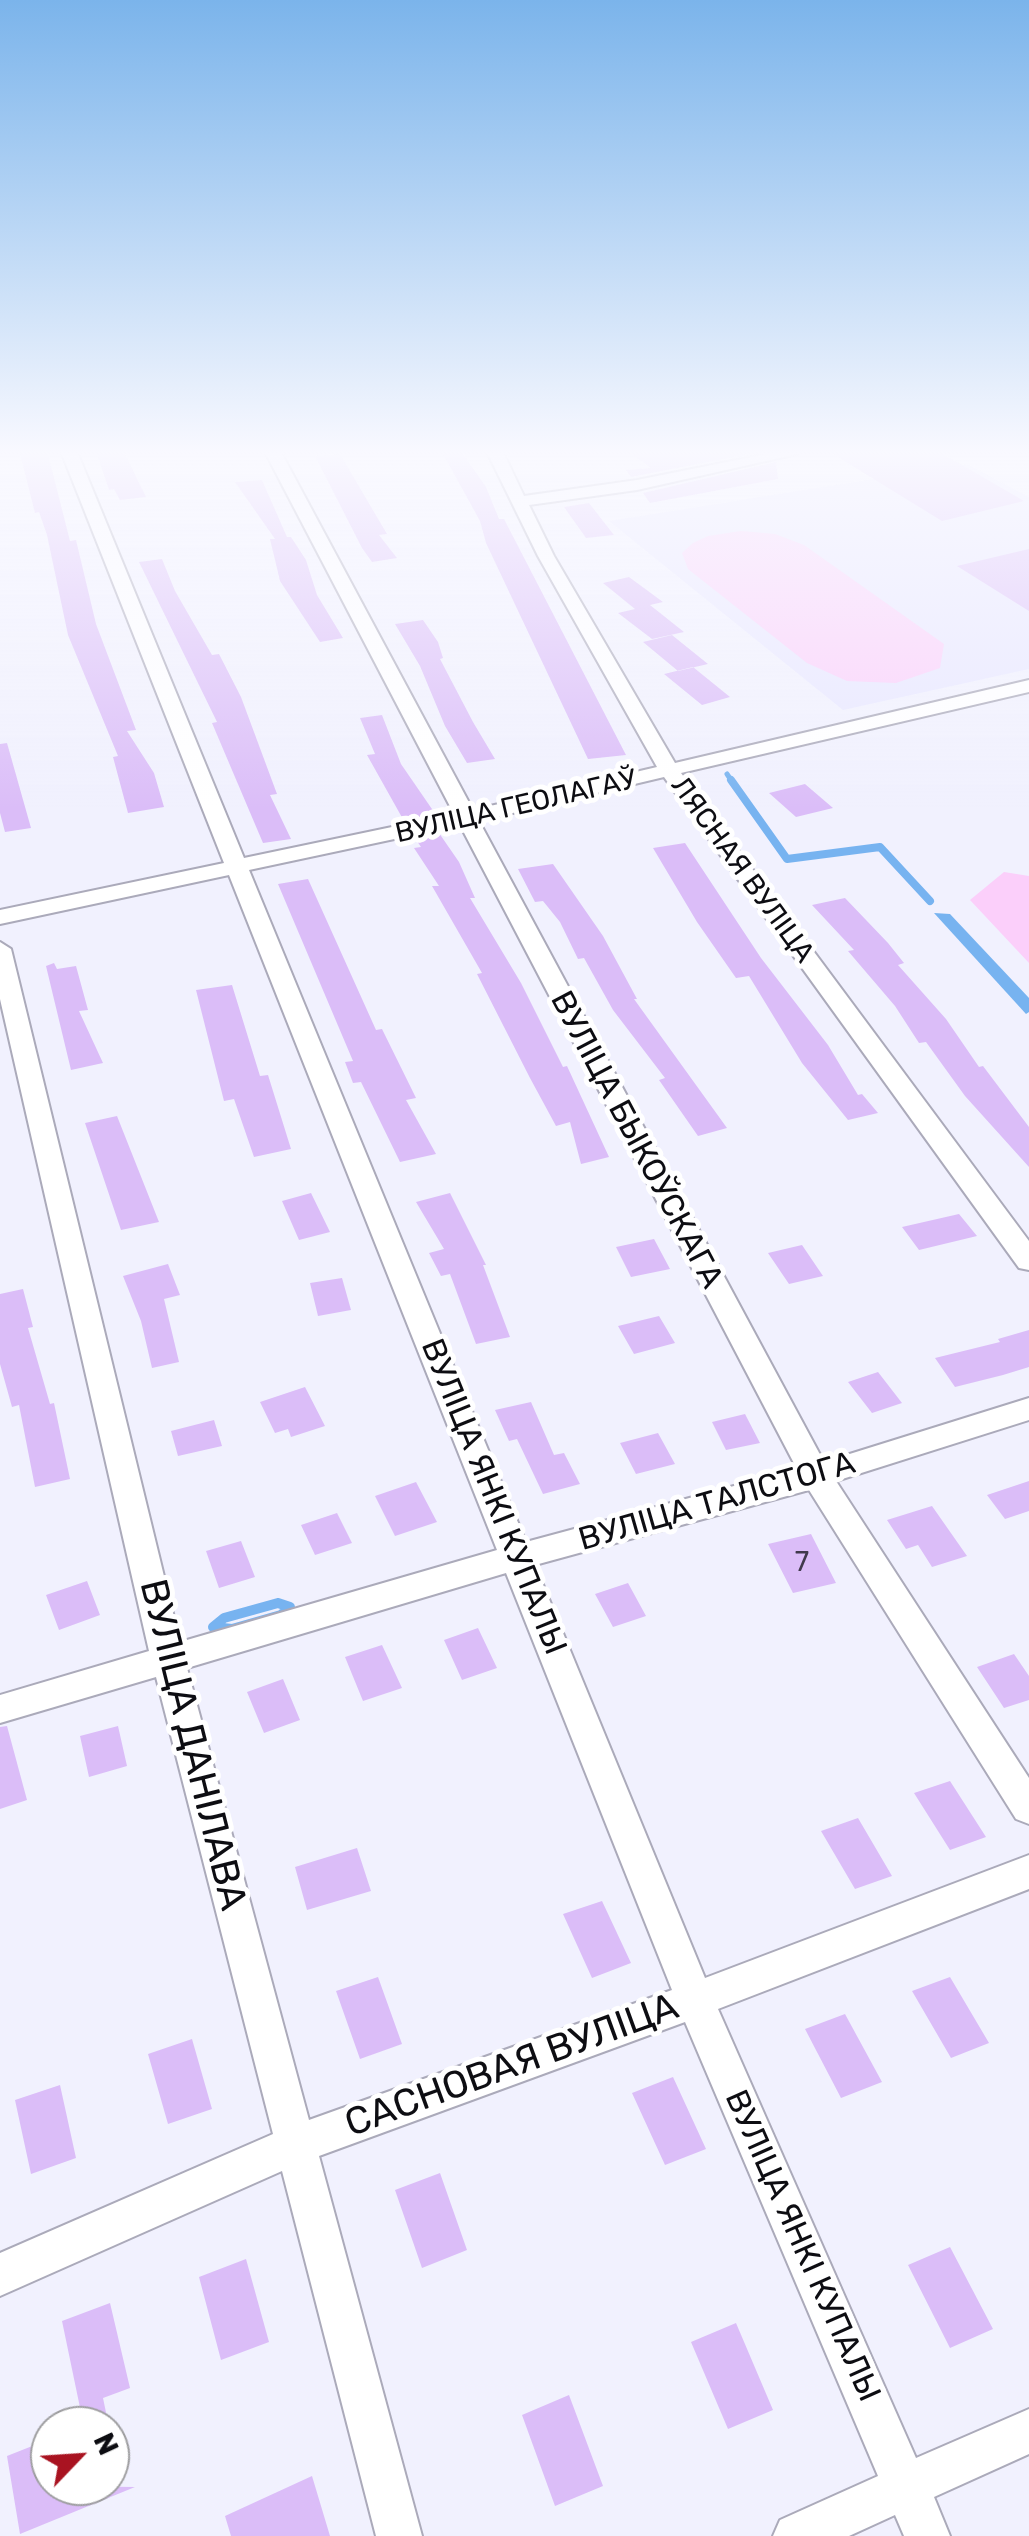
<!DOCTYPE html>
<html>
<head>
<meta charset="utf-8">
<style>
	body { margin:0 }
	#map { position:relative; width:1029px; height:2536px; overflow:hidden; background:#f1f1fe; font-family:Rubik,sans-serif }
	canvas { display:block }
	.north { position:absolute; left:30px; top:2406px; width:100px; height:100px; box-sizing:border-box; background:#fff; border:2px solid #9e9ea0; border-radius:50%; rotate:65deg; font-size:28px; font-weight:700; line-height:40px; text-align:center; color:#0d0d12 }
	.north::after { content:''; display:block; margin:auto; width:35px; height:45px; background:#a91321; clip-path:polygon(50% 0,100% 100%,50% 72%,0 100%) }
</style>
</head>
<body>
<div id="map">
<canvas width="1029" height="2536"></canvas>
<div class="north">N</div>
</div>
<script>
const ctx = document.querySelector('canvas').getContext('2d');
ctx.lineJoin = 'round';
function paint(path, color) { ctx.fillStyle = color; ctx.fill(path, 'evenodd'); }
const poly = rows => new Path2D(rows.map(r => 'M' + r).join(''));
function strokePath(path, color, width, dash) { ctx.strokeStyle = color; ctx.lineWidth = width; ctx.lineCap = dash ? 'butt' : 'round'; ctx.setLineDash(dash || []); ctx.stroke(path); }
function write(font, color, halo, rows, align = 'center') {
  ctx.font = font + ' Rubik,sans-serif'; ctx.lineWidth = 10; ctx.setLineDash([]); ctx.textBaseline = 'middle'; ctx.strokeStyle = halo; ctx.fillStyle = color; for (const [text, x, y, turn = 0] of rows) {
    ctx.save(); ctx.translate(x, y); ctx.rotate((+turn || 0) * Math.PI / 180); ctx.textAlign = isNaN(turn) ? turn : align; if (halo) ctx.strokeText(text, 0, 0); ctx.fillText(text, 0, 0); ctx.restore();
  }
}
paint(poly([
	[967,464,1029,497,1029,669,843,710,609,521]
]), '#e8e7ff');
paint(poly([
	[741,531,775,534,804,545,944,644,940,668,896,683,847,681,807,663,688,569,682,553,693,543,708,536],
	[1004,872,1029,876,1029,963,970,900]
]), '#fbcffa');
paint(poly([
	[934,913,950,914,1029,998,1029,1012,1026,1014]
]), '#77b3f0');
strokePath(poly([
	[727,774,733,783]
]), '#77b3f0', 5);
strokePath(poly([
	[731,780,787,859,880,847,930,901]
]), '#77b3f0', 8);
strokePath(poly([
	[278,1603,290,1607,281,1615,232,1629,213,1627,224,1618,278,1603]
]), '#77b3f0', 10);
paint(poly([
	[20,454,48,454,70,541,76,540,96,624,136,730,127,731,154,773,164,807,128,813,113,757,118,756,68,635,47,535,39,512,35,513],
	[97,454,125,454,146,497,120,500,114,489,109,490],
	[340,454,387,534,379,535,397,558,372,562,362,548,315,456],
	[443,454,463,454,486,487,499,519,504,519,626,755,588,759,486,543,480,521],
	[632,454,748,454,631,477,626,470,651,468],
	[833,454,943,454,1024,501,942,521],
	[776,462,778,479,650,503,643,493],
	[262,480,287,537,291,537,306,560,317,595,343,638,320,642,280,581,270,539,275,539,235,482],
	[589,503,614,535,586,538,564,507],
	[1029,549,1029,611,957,566],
	[162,559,175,591,212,655,219,654,241,697,277,794,270,795,291,839,263,843,212,723,217,722,139,562],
	[629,577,663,602,650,605,684,632,652,639,618,613,635,609,603,583],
	[423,620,438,642,443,658,440,659,473,722,495,759,467,763,445,726,420,666,395,624],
	[672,635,708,664,678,671,643,642],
	[693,667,730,697,702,705,664,674],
	[382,715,401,764,434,812,427,816,404,821,367,755,375,754,360,718],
	[7,743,31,828,5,832,0,813,0,744],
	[805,784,833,808,796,817,769,793],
	[439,833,459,862,475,898,470,898,521,983,563,1067,567,1066,609,1157,581,1164,570,1122,556,1126,530,1078,477,974,482,973,432,886,439,886,414,848,421,847,415,838],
	[685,843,761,958,828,1045,858,1095,862,1094,878,1113,848,1120,802,1063,749,976,736,978,697,922,653,848],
	[553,864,603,936,637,999,634,999,727,1128,698,1136,659,1080,665,1078,613,1010,584,958,578,959,560,922,543,901,535,902,518,869],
	[308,879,376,1030,382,1029,416,1098,406,1100,436,1154,400,1162,361,1082,353,1083,345,1062,353,1061,278,884],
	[845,898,888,943,904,963,898,965,946,1019,979,1067,983,1066,1029,1127,1029,1167,965,1096,926,1042,919,1043,895,1006,848,951,854,950,812,905],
	[54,963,57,969,76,966,88,1010,79,1011,103,1063,71,1070,46,966],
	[232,985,260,1076,268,1075,291,1149,254,1157,234,1099,224,1101,196,990],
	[117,1116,159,1222,121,1230,85,1123],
	[311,1193,330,1232,299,1240,282,1201],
	[450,1193,486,1265,483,1265,510,1337,476,1344,450,1274,441,1276,429,1253,444,1249,416,1202],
	[959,1214,977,1236,919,1250,902,1227],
	[654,1239,670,1269,631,1277,616,1247],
	[802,1245,823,1276,789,1284,768,1253],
	[168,1264,180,1295,164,1299,179,1362,152,1368,141,1321,123,1276],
	[342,1278,351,1310,318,1316,310,1283],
	[23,1289,33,1327,28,1328,50,1404,54,1403,70,1479,35,1487,19,1405,12,1407,0,1364,0,1294],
	[659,1316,675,1343,634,1354,618,1326],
	[1029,1330,1029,1367,1003,1375,955,1387,935,1358,1000,1342,998,1339],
	[878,1372,902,1403,872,1413,848,1382],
	[305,1387,325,1426,291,1437,288,1429,275,1433,260,1402],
	[531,1402,554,1455,564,1453,580,1484,543,1494,517,1439,509,1441,495,1410],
	[745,1414,760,1443,726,1450,712,1422],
	[214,1420,222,1446,178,1456,171,1431],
	[658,1433,675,1464,636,1474,620,1443],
	[1029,1481,1029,1511,1005,1519,987,1495],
	[416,1482,437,1522,395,1536,375,1496],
	[932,1506,967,1556,932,1567,918,1545,906,1549,887,1520],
	[337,1513,352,1543,315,1555,301,1525],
	[811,1534,836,1583,793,1593,768,1544],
	[241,1541,255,1577,219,1588,206,1551],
	[87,1581,100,1615,59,1630,46,1595],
	[628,1583,646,1616,613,1627,595,1594],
	[478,1628,497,1668,462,1680,444,1640],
	[382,1645,402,1688,363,1701,345,1657],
	[1014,1654,1029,1676,1029,1700,1004,1708,977,1667],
	[283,1679,300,1720,264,1733,247,1692],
	[7,1726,27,1800,0,1809,0,1727],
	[118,1726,127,1766,89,1777,80,1736],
	[950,1781,986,1837,950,1850,914,1793],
	[858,1818,892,1876,855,1889,821,1831],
	[357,1848,371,1891,307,1910,295,1867],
	[602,1901,631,1963,592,1978,563,1914],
	[378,1977,402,2044,360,2059,336,1991],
	[950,1977,989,2043,951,2058,912,1991],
	[845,2014,882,2082,841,2098,805,2029],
	[192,2039,212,2109,168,2124,148,2054],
	[673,2077,706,2149,665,2165,632,2093],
	[60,2085,76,2158,31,2174,15,2100],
	[440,2173,467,2250,422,2268,395,2190],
	[950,2247,993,2329,950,2348,908,2265],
	[246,2259,269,2342,221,2360,199,2277],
	[110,2303,130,2388,103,2398,108,2422,83,2422,62,2321],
	[736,2323,773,2410,728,2429,691,2342],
	[569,2395,603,2486,555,2506,522,2415],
	[50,2439,50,2486,135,2487,20,2534,7,2456],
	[312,2476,330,2536,231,2536,225,2516]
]), '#dbbdf8');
const minor = poly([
	[62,454,78,454,244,858,454,814,266,454,282,454,473,810,657,767,538,556,488,454,504,454,524,496,637,480,767,454,797,454,637,490,529,505,554,556,675,763,1029,680,1029,692,681,773,1029,1241,1029,1270,1019,1268,664,777,479,821,824,1462,1029,1398,1029,1420,836,1481,1029,1778,1029,1824,1016,1819,809,1490,535,1565,705,1978,1029,1855,1029,1889,718,2009,916,2458,1029,2409,1029,2454,934,2497,950,2536,904,2536,895,2515,849,2536,773,2536,780,2520,878,2476,685,2022,319,2156,422,2536,376,2536,282,2171,0,2296,0,2253,273,2134,156,1677,0,1723,0,1695,149,1651,0,999,0,942,11,949,180,1642,497,1550,229,875,0,924,0,910,224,863,62,454],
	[460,825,797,1469,526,1542,249,870,460,825],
	[506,1573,672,1990,309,2120,187,1668,506,1573]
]);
strokePath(minor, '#abaaba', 4);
paint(minor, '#fff');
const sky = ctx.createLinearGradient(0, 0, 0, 809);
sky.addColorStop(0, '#7bb4eb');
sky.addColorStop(0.56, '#f9f9ff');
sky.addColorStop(1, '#f9f9ff00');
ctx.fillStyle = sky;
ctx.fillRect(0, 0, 1029, 809);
write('28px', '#0d0d12', '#fff', [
	["ВУЛІЦА ГЕОЛАГАЎ",516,807,-13],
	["ЛЯСНАЯ ВУЛІЦА",742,870,54]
]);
write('28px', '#40394c', null, [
	["7",802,1563]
]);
write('32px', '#0d0d12', '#fff', [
	["ВУЛІЦА БЫКОЎСКАГА",636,1140,62],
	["ВУЛІЦА ЯНКІ КУПАЛЫ",493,1497,68],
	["ВУЛІЦА ТАЛСТОГА",717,1502,-16],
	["ВУЛІЦА ЯНКІ КУПАЛЫ",802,2246,66]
]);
write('38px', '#0d0d12', '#fff', [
	["ВУЛІЦА ДАНІЛАВА",192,1745,76],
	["САСНОВАЯ ВУЛІЦА",512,2066,-20]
]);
</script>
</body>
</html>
